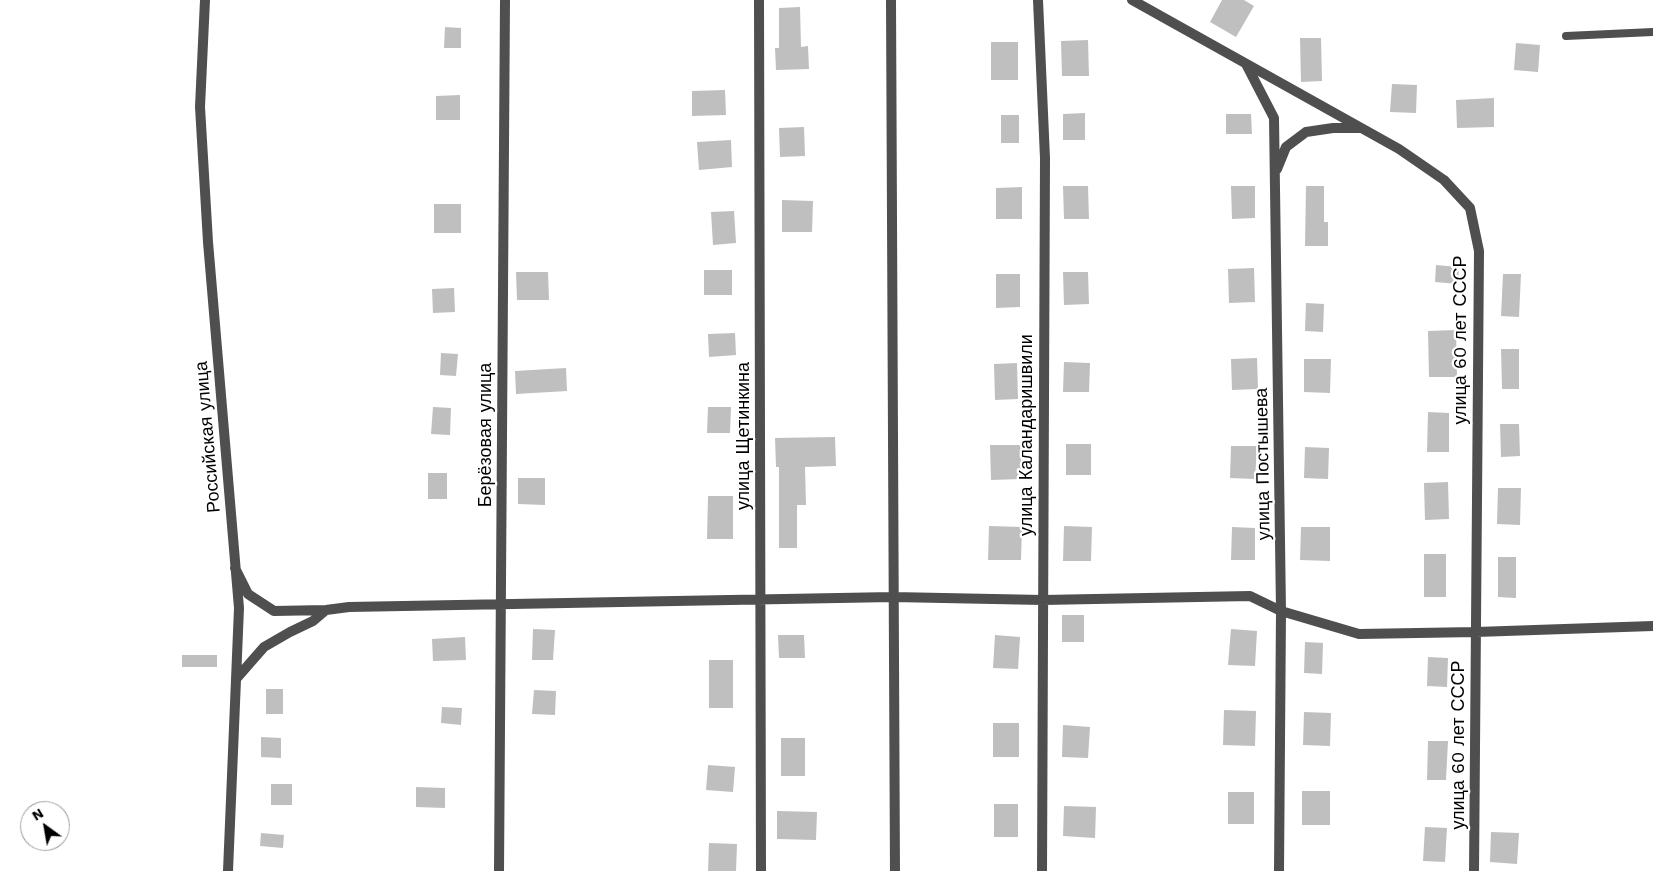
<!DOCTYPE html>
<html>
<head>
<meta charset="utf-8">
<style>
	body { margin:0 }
	#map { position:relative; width:1653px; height:871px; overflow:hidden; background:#fff; font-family:"Work Sans",sans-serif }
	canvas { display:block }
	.north { position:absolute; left:20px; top:801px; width:50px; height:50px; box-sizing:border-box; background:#fff; border:1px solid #999; border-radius:50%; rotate:328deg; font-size:14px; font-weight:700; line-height:20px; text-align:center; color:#000 }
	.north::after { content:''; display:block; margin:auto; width:18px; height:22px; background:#000; clip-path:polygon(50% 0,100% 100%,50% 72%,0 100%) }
</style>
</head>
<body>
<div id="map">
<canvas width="1653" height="871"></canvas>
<div class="north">N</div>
</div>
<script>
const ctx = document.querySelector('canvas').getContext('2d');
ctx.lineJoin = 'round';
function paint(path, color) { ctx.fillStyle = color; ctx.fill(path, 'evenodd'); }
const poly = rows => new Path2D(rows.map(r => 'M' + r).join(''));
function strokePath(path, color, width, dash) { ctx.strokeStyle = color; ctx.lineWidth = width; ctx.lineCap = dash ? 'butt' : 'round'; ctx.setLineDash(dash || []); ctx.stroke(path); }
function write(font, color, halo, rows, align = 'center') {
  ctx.font = font + ' "Work Sans",sans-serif'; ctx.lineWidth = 4.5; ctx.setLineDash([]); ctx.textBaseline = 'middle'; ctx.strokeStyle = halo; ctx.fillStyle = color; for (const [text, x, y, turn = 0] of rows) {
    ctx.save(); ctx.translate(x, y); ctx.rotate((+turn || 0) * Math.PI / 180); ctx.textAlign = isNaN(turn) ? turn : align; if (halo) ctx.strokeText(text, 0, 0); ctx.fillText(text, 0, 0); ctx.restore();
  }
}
paint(poly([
	[1222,0,1244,0,1254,6,1236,37,1210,22],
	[800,7,801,47,808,46,809,69,776,70,775,48,779,48,779,8],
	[445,27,461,28,461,48,444,48],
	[1300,38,1321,38,1322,81,1301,82],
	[1088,40,1089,76,1062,76,1061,41],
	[991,42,1018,42,1018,80,991,80],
	[1516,43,1540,45,1538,72,1514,70],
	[1392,84,1417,85,1416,113,1390,112],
	[725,90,726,115,692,116,692,91],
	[460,95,460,120,436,120,436,96],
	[1494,98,1494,127,1457,128,1456,100],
	[1085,113,1085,140,1063,140,1063,114],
	[1226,114,1251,114,1252,134,1226,134],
	[1001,115,1019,115,1019,143,1001,143],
	[804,127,805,156,780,157,779,128],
	[731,140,732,167,699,170,697,142],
	[1063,186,1088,186,1089,219,1064,219],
	[1231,186,1255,186,1255,218,1232,219],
	[1306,186,1324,186,1324,222,1328,222,1328,246,1305,246],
	[1022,187,1022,219,996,219,996,188],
	[782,200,813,201,812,232,782,232],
	[434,204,461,204,461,233,434,233],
	[734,211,736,243,713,245,711,212],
	[1436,265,1459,267,1458,284,1435,282],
	[1254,268,1255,302,1229,303,1228,269],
	[704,270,732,270,732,295,704,295],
	[516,272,548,272,549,300,517,300],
	[1063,272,1088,272,1089,304,1064,305],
	[996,274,1020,274,1020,307,996,308],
	[1503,274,1521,274,1519,317,1501,316],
	[454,288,455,312,433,313,432,289],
	[1306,303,1324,304,1323,332,1305,331],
	[1456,330,1457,377,1429,377,1428,331],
	[735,333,736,355,709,357,708,334],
	[1501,349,1519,349,1519,389,1502,389],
	[441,353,458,354,456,376,440,375],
	[1257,358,1258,389,1232,390,1231,359],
	[1304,359,1331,359,1330,393,1304,392],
	[1064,362,1090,363,1089,392,1063,392],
	[1017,363,1018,399,995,400,994,364],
	[566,368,567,391,516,394,515,371],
	[433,407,451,408,450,435,431,434],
	[708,407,731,407,730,433,707,433],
	[1428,412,1449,413,1449,452,1427,452],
	[1500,424,1519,424,1520,456,1501,457],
	[835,437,836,466,805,467,806,505,797,505,797,548,779,548,779,467,776,467,775,438],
	[1066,444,1091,444,1091,475,1066,475],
	[990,445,1021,445,1021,479,991,480],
	[1231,446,1257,446,1255,479,1230,478],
	[1305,447,1329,448,1328,479,1304,478],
	[428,473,447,473,447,499,428,499],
	[518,478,545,478,545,505,518,504],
	[1448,482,1449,519,1425,520,1424,483],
	[1498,488,1521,488,1520,525,1497,524],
	[708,496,733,496,733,539,707,539],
	[989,526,1022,527,1021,560,988,560],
	[1064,526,1092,527,1091,561,1063,561],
	[1232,527,1255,528,1255,560,1231,560],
	[1301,527,1330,527,1330,561,1300,560],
	[1424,554,1446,554,1446,597,1424,597],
	[1498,557,1516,557,1516,598,1498,597],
	[1062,615,1084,615,1084,642,1062,642],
	[533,629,555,630,553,660,532,660],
	[1231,629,1257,631,1255,666,1228,665],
	[778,635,804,635,805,658,779,658],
	[995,635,1020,637,1018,669,993,668],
	[465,637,466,660,433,661,432,639],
	[1305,642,1323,643,1322,674,1304,673],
	[182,655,217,655,217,667,182,667],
	[1428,657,1448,658,1447,687,1427,686],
	[709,660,733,660,733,708,709,708],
	[266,689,283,689,283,714,266,714],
	[534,690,556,691,555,715,532,714],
	[442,707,462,708,461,725,441,723],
	[1224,710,1256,711,1255,746,1223,745],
	[1304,712,1331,713,1330,746,1303,745],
	[993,723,1019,723,1019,757,993,757],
	[1063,725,1090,727,1088,758,1062,757],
	[261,737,281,738,281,758,261,757],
	[781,738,805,738,805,776,781,776],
	[1428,741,1448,741,1446,780,1427,780],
	[708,765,735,767,733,792,706,790],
	[271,784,292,784,292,805,271,805],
	[416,787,445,788,445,808,416,807],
	[1302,791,1330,791,1330,825,1302,825],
	[1228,792,1254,792,1254,824,1228,824],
	[994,804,1018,804,1018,837,994,837],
	[1064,806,1096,807,1095,838,1063,836],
	[777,811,817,812,816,840,777,839],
	[1425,827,1447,828,1445,862,1423,861],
	[1491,832,1519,833,1517,864,1490,862],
	[261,833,284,835,283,848,260,846],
	[709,843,737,844,736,871,708,871]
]), '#bfbfbf');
strokePath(poly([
	[1566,36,1653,32]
]), '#4f4f4f', 8);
strokePath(poly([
	[205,0,200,107,208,242,239,608,228,871],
	[759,0,761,871],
	[891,0,895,871],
	[1038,0,1045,158,1042,871],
	[1132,0,1399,149,1444,180,1470,208,1479,251,1474,871],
	[1246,64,1274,118,1281,611,1279,871],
	[1277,169,1286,147,1306,132,1333,128,1360,128],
	[235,568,248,594,274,611,326,610,349,607,893,597,1043,600,1250,596,1281,611,1359,634,1476,632,1653,626],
	[236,679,264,647,290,632,313,621,326,610],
	[499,871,505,0]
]), '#4f4f4f', 10);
write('18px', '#000', '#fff', [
	["улица 60 лет СССР",1461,340,-90],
	["Берёзовая улица",486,435,-90],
	["улица Каландаришвили",1027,435,-90],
	["улица Щетинкина",744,436,-90],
	["Российская улица",208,437,-95],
	["улица Постышева",1263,464,-91],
	["улица 60 лет СССР",1459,745,-90]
]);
</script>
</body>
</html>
